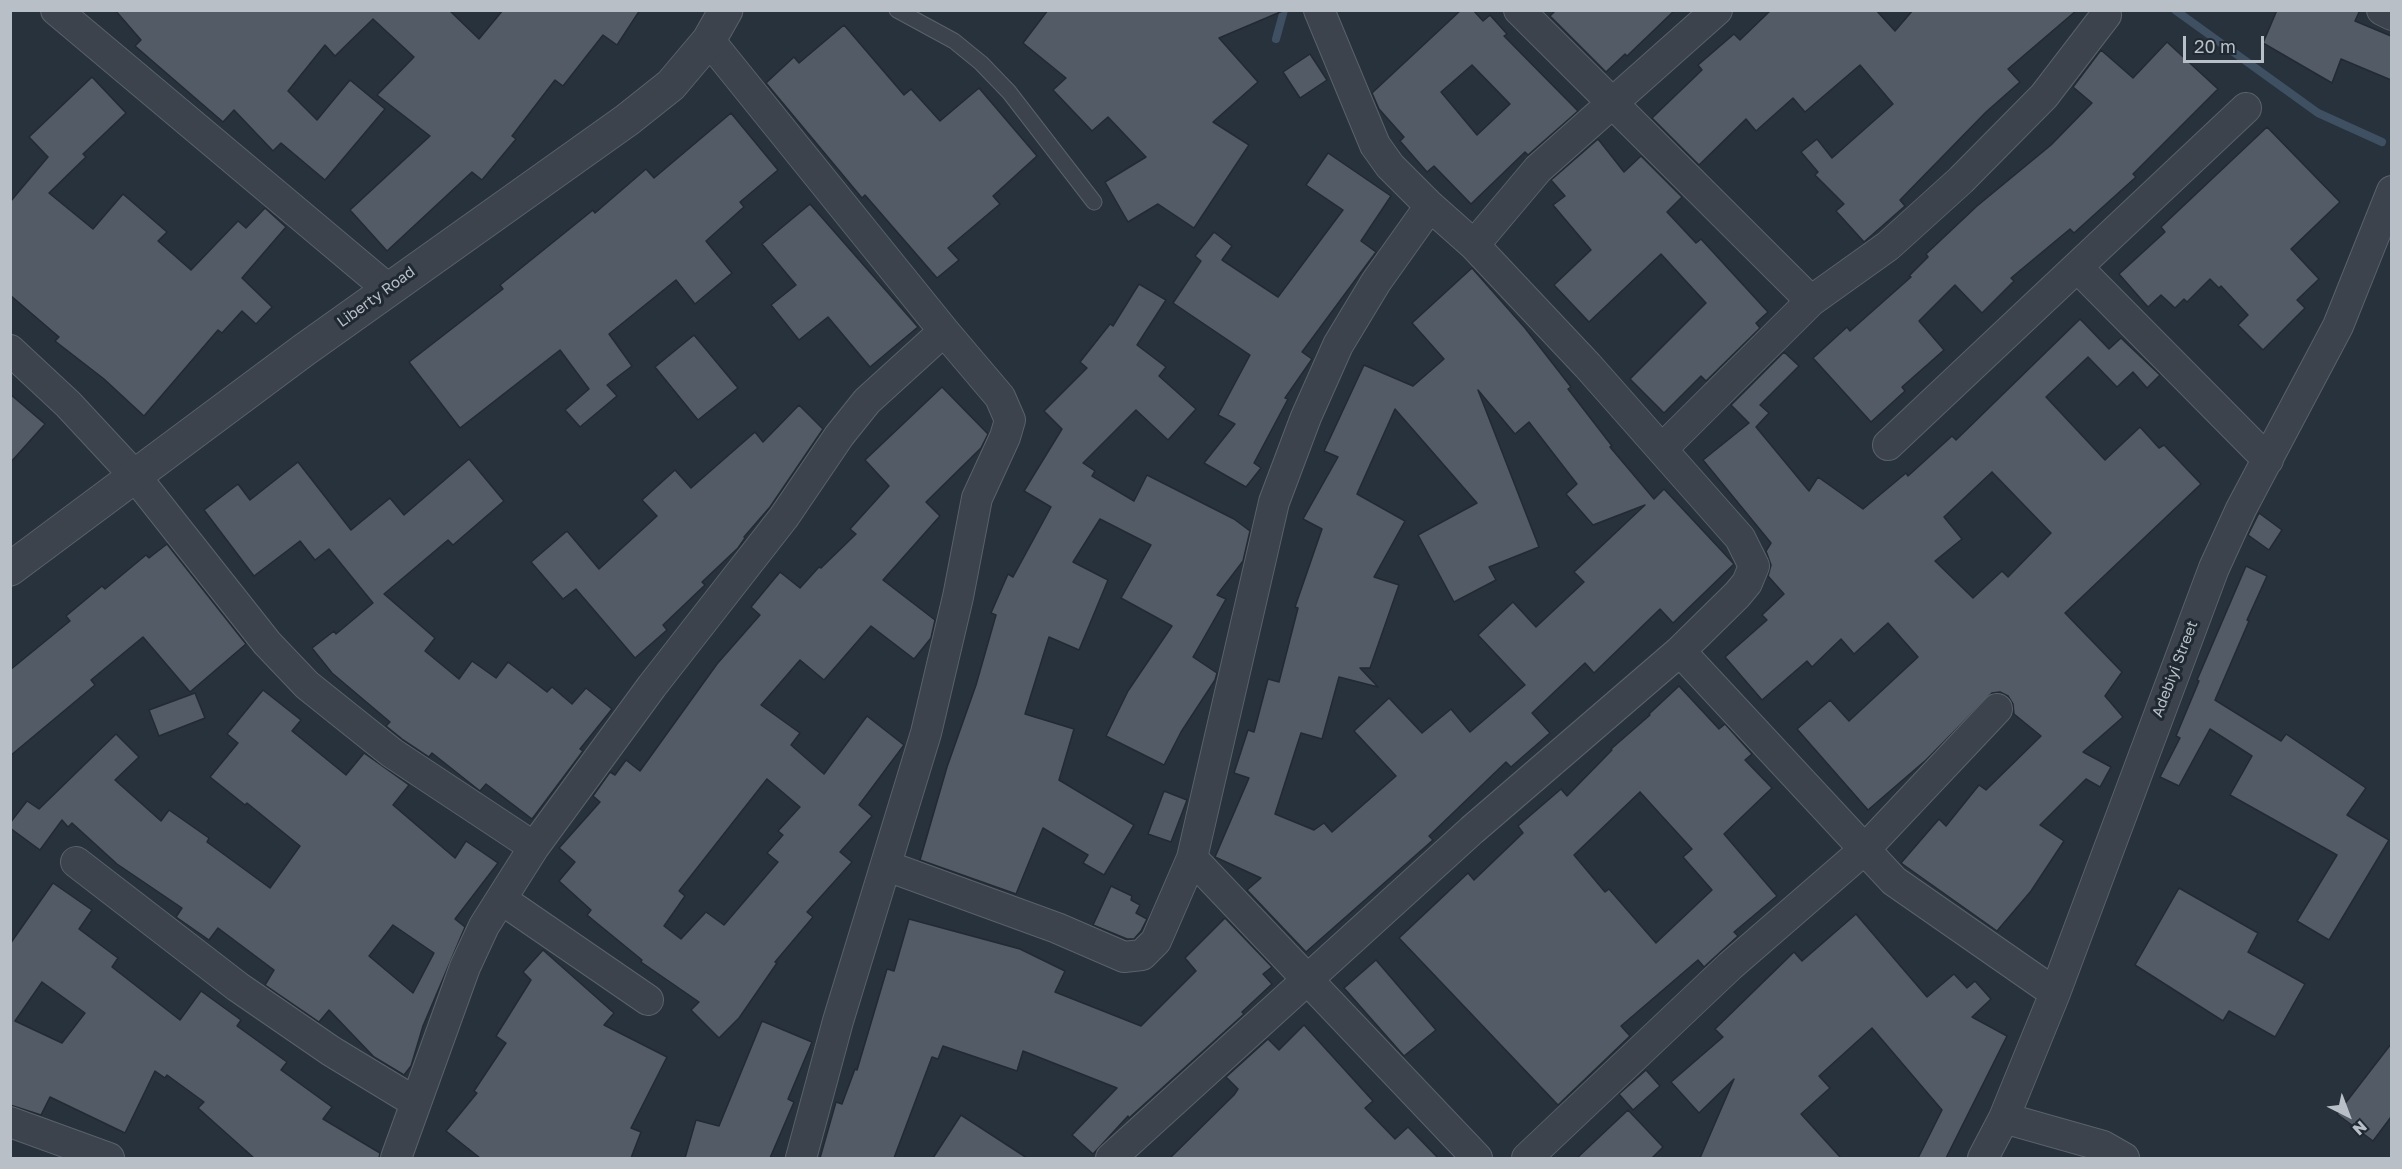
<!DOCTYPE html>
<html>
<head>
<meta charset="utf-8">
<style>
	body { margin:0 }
	#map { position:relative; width:2402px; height:1169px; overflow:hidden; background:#28323c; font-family:"Golos Text",sans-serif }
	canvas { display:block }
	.frame { position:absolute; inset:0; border:12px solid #b8bfc7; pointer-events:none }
	.north { position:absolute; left:2318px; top:1085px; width:60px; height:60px; -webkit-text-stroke:4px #202831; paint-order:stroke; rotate:138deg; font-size:16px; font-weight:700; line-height:24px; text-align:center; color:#b8bfc7 }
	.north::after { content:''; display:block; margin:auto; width:21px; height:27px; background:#b8bfc7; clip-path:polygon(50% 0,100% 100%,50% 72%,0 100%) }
	.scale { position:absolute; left:2183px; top:36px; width:81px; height:27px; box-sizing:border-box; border:3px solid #b8bfc7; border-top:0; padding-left:8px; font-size:18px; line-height:21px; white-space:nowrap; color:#b8bfc7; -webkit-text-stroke:4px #202831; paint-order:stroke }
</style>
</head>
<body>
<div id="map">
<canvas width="2402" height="1169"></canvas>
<div class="frame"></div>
<div class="north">N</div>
<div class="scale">20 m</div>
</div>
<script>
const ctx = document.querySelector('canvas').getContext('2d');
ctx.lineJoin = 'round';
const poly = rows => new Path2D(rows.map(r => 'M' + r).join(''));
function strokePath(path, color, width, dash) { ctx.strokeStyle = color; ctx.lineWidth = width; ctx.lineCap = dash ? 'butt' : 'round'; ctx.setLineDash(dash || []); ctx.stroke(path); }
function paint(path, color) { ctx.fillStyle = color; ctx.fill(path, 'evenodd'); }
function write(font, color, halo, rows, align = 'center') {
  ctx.font = font + ' "Golos Text",sans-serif'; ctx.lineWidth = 6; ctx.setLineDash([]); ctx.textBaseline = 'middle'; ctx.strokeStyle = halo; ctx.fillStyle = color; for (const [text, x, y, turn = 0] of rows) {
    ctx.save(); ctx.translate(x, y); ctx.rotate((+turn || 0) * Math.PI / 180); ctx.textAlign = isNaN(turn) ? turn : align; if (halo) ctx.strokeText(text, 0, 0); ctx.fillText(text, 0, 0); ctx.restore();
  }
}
strokePath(poly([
	[2175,10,2318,113,2382,142],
	[1276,39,1284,10]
]), '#405063', 8);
const building = poly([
	[115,10,449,10,479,39,503,10,640,10,617,45,603,35,563,86,555,80,512,136,516,139,482,180,472,172,387,251,350,210,430,136,377,95,414,57,373,19,335,56,325,45,288,91,317,120,350,80,385,109,325,180,281,143,273,151,234,110,223,122,135,46,141,40,115,10],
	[1048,10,1285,10,1219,38,1258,82,1213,122,1249,145,1194,228,1158,204,1128,222,1105,182,1146,157,1108,117,1092,131,1053,90,1066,78,1023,43,1048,10],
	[1461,10,1473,10,1483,21,1490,15,1507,34,1504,36,1578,111,1528,155,1525,152,1471,204,1434,166,1427,172,1400,141,1404,137,1379,109,1372,93,1461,10],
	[1472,65,1510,104,1477,135,1441,92,1472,65],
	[1556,10,1675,10,1627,56,1625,54,1606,72,1550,16,1556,10],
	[1771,10,1876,10,1895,31,1913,10,2077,10,2008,69,2020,82,1986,112,1900,200,1905,206,1864,242,1836,211,1844,204,1815,175,1818,172,1801,152,1817,139,1832,158,1893,104,1860,65,1805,112,1793,98,1756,131,1746,119,1699,165,1652,118,1702,70,1698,65,1734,34,1740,40,1771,10],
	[2277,10,2360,10,2355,21,2391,36,2391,80,2341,59,2332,83,2263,43,2277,10],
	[844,25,904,95,911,89,940,121,979,88,1037,156,993,196,1000,204,948,248,959,260,937,278,865,195,862,198,766,83,794,57,799,63,844,25],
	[2167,42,2218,89,2133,174,2136,177,2074,233,2070,229,2011,278,2014,281,1982,313,1955,285,1919,321,1944,350,1902,387,1905,391,1871,422,1813,358,1847,327,1850,331,1911,277,1909,276,1928,257,1926,254,1977,206,2051,145,2092,103,2073,87,2101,50,2133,78,2167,42],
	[1310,54,1327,80,1300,98,1283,72,1310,54],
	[92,77,126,113,83,154,86,157,49,193,93,229,123,194,167,232,158,241,191,270,238,221,246,228,265,208,286,227,242,278,272,307,256,324,242,311,222,333,218,330,144,416,104,379,55,341,59,337,10,295,10,202,48,157,29,137,92,77],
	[731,113,778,170,740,202,744,207,706,241,732,273,695,304,676,280,609,334,632,366,607,385,617,396,580,427,565,410,589,389,560,350,460,428,409,362,503,289,500,285,593,210,595,213,646,169,654,178,731,113],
	[2267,127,2340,202,2291,249,2319,279,2297,300,2305,308,2263,350,2238,325,2248,315,2221,286,2219,288,2210,279,2187,302,2184,299,2175,308,2161,295,2148,307,2119,274,2165,232,2161,227,2267,127],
	[1598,139,1624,172,1641,156,1682,197,1667,212,1696,243,1701,239,1768,312,1756,323,1760,328,1706,381,1701,376,1664,413,1630,379,1706,303,1661,254,1589,322,1554,285,1591,250,1553,205,1565,196,1551,180,1598,139],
	[1328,153,1391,196,1361,241,1376,252,1302,352,1312,359,1285,398,1288,399,1254,463,1261,468,1246,487,1204,463,1235,424,1218,415,1250,355,1173,303,1201,261,1195,256,1214,232,1232,246,1222,260,1278,297,1343,210,1306,185,1328,153],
	[810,204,918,327,870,367,828,317,799,340,771,305,796,285,762,244,810,204],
	[1472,268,1525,328,1571,387,1568,389,1612,446,1610,447,1654,499,1664,489,1734,564,1673,623,1660,609,1594,673,1585,663,1532,713,1550,733,1511,767,1506,762,1429,836,1433,840,1306,952,1247,890,1261,878,1215,857,1249,778,1234,773,1248,730,1254,732,1268,679,1279,682,1298,608,1295,607,1322,529,1303,519,1338,457,1324,451,1364,365,1413,386,1444,359,1412,323,1472,268],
	[1478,390,1515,434,1529,422,1577,484,1566,494,1593,525,1645,505,1574,572,1584,582,1536,627,1513,602,1478,635,1525,685,1470,732,1451,709,1422,733,1389,698,1354,731,1396,776,1332,832,1324,823,1314,830,1275,814,1301,733,1322,739,1339,677,1378,687,1360,668,1370,668,1399,585,1374,577,1405,521,1357,494,1395,409,1477,503,1418,535,1454,602,1496,580,1489,567,1539,547,1478,390],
	[1139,284,1166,300,1137,345,1166,367,1159,376,1196,409,1168,440,1136,410,1083,463,1095,471,1092,476,1134,501,1147,475,1234,519,1250,531,1243,561,1217,595,1226,599,1193,657,1217,673,1215,680,1181,732,1164,765,1106,736,1128,691,1172,626,1121,598,1151,545,1100,519,1073,562,1108,580,1079,650,1049,637,1025,714,1074,729,1059,780,1134,825,1104,875,1083,863,1088,855,1043,828,1016,894,920,860,947,767,976,685,996,615,991,613,1008,574,1013,577,1051,507,1024,491,1062,429,1044,411,1087,368,1080,362,1110,324,1113,326,1139,284],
	[2080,319,2109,349,2121,338,2160,375,2147,388,2133,372,2117,387,2088,357,2046,397,2105,460,2140,427,2159,448,2164,445,2201,484,2065,613,2122,672,2105,696,2123,717,2083,752,2111,767,2100,787,2086,779,2040,825,2064,841,2031,891,1997,931,1901,863,1939,819,1946,826,1979,785,1986,790,2041,736,2014,714,2013,704,2008,696,2000,692,1992,693,1926,760,1868,810,1797,729,1830,700,1849,721,1918,657,1888,623,1854,654,1841,639,1812,667,1807,661,1762,700,1725,657,1767,620,1762,615,1784,594,1768,576,1771,565,1766,551,1771,543,1703,460,1749,423,1731,405,1784,352,1799,366,1760,405,1769,413,1756,427,1809,491,1818,477,1863,509,1906,473,1908,476,1952,436,1956,440,2080,319],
	[1992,472,2051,533,2008,577,2002,571,1973,598,1935,561,1962,539,1944,517,1992,472],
	[694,335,738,388,698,420,655,367,694,335],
	[942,387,988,434,981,448,926,502,940,516,883,580,935,620,931,638,914,659,871,626,824,680,800,660,761,705,800,733,791,745,824,774,867,716,904,745,859,805,872,816,840,852,852,862,807,912,813,917,775,962,777,963,739,1018,719,1038,691,1010,699,1002,641,962,642,960,587,915,591,910,559,881,575,862,559,848,600,802,593,796,610,772,615,775,626,760,640,771,717,664,760,615,751,607,780,572,800,588,819,567,821,568,856,534,850,529,889,486,865,460,942,387],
	[767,779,800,807,778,831,783,835,767,853,778,862,724,925,706,912,681,939,664,926,685,896,679,891,767,779],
	[10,394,45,424,10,463,10,394],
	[799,405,823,429,770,507,744,537,745,538,738,548,702,582,705,585,663,625,667,630,635,658,576,589,563,599,531,562,567,531,599,569,657,516,642,500,675,470,691,488,755,432,763,442,799,405],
	[469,459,504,501,453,545,448,540,384,594,435,638,425,651,459,679,472,661,496,678,508,662,547,692,552,687,572,704,586,688,612,709,580,749,583,751,532,819,486,784,480,791,432,753,429,757,402,739,386,726,390,722,332,673,312,648,334,631,336,634,373,603,329,549,315,560,300,541,254,576,204,510,238,484,250,500,298,462,351,530,390,498,404,515,469,459],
	[2259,513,2282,530,2269,550,2248,535,2259,513],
	[167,544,246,644,190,692,143,637,91,680,95,685,10,756,10,670,70,621,66,616,102,586,105,589,146,555,149,558,167,544],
	[2246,566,2267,576,2247,620,2249,621,2215,700,2281,741,2286,734,2366,788,2347,815,2389,840,2329,940,2297,921,2337,855,2230,795,2252,756,2210,729,2179,786,2160,777,2180,738,2176,736,2199,681,2197,680,2246,566],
	[1679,686,1719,729,1725,724,1752,754,1745,760,1772,788,1724,834,1777,896,1734,932,1738,936,1704,967,1698,960,1621,1026,1630,1036,1558,1105,1399,938,1468,873,1474,880,1523,833,1518,826,1561,789,1567,796,1612,750,1611,749,1650,715,1649,714,1679,686],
	[1640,792,1692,849,1683,857,1712,890,1656,943,1609,889,1605,892,1574,855,1640,792],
	[263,690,301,720,292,731,346,775,364,753,409,785,393,805,455,858,466,841,498,863,455,919,465,927,423,1026,411,1066,404,1075,374,1057,329,1010,319,1022,265,985,274,970,218,928,209,940,176,917,182,908,117,864,72,823,68,827,62,820,40,850,10,828,10,823,27,801,39,809,116,734,139,757,115,780,161,821,169,810,209,838,207,842,270,888,300,846,247,803,245,805,210,777,238,743,227,734,263,690],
	[393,925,434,953,413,993,369,956,393,925],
	[195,693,205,718,159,736,149,710,195,693],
	[1164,791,1187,800,1171,842,1148,834,1164,791],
	[53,883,92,910,79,929,118,958,112,967,180,1020,201,991,241,1020,237,1026,287,1062,281,1070,332,1107,323,1119,380,1153,379,1158,254,1158,198,1108,204,1102,167,1075,165,1078,155,1071,125,1133,50,1097,41,1115,10,1105,10,944,53,883],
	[42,982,85,1013,62,1043,15,1021,42,982],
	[1111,886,1132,896,1131,900,1140,905,1136,913,1147,919,1141,931,1134,939,1127,939,1093,925,1111,886],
	[2179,888,2258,933,2248,952,2305,984,2275,1037,2229,1011,2223,1021,2135,965,2179,888],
	[1856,914,1927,997,1954,974,1967,988,1975,981,1991,999,1972,1017,2007,1036,1946,1158,1918,1158,1942,1110,1872,1028,1819,1076,1830,1088,1801,1114,1841,1158,1700,1158,1734,1079,1699,1113,1671,1082,1723,1037,1715,1029,1794,952,1802,961,1856,914],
	[1225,918,1272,967,1263,974,1272,984,1242,1012,1244,1014,1129,1118,1128,1116,1093,1154,1072,1135,1117,1088,1023,1051,1017,1071,943,1046,938,1059,932,1057,894,1158,820,1158,836,1102,842,1104,855,1069,857,1070,887,969,894,971,909,919,1020,949,1065,971,1055,992,1141,1026,1196,971,1185,958,1225,918],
	[543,950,614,1013,604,1025,667,1057,631,1128,641,1132,631,1158,480,1158,446,1131,477,1093,474,1091,506,1043,496,1036,531,980,523,972,543,950],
	[1376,960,1436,1030,1404,1056,1344,988,1376,960],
	[762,1021,812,1042,788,1099,794,1102,770,1158,685,1158,696,1120,719,1126,762,1021],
	[1304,1025,1373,1101,1365,1108,1395,1139,1408,1127,1438,1158,1170,1158,1234,1095,1238,1089,1226,1077,1268,1039,1279,1050,1304,1025],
	[2391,1044,2391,1117,2373,1141,2337,1114,2391,1044],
	[1646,1070,1660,1086,1633,1110,1619,1094,1646,1070],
	[1628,1110,1663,1147,1652,1158,1577,1158,1628,1110],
	[961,1115,1027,1158,933,1158,961,1115]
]);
paint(building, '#525b66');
strokePath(building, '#232a33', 1.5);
const service = poly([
	[897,10,954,41,981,63,1009,92,1094,202]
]);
const minor = poly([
	[56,10,388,289],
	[1519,10,1811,301],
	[2382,10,2392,15],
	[709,40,944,331,1000,397,1010,420,1005,437,977,498,958,597,926,733,838,1021,801,1158],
	[1474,245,1538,169,1717,10],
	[2078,268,2268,460],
	[10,350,68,404,135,476,267,643,307,685,392,753,534,847],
	[1888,445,2246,108],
	[1663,448,1811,301,1888,246,1961,180,2044,96,2106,15],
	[1680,651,1894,881,2055,993],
	[1192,858,1477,1158],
	[76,862,238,987,331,1051,415,1102],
	[887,866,1057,928,1124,957,1142,955,1156,941,1192,858,1274,502,1306,417,1338,345,1376,282,1430,206],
	[501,899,648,1000],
	[2004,1118,2103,1146,2124,1158],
	[10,1122,109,1158],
	[396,1158,465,967,484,926,534,847,652,686,784,517,839,436,867,401,944,331],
	[1111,1158,1472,830,1680,651,1737,595,1747,583,1754,566,1740,538,1588,366,1474,245,1430,206,1390,166,1375,145,1319,10],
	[1527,1158,1730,966,1865,849,1997,709],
	[1983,1158,2004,1118,2055,993,2214,568,2241,509,2338,326,2392,191]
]);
const tertiary = poly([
	[10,569,304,350,627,120,671,85,709,40,726,10]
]);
strokePath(service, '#5a616a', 17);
strokePath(minor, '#5a616a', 32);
strokePath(tertiary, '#5a616a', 35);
strokePath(service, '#3c434c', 15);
strokePath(minor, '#3c434c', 30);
strokePath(tertiary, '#3c434c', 33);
write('15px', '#b8bfc7', '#202831', [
	["Liberty Road",376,297,-36],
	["Adebiyi Street",2175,669,-69]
]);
</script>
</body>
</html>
